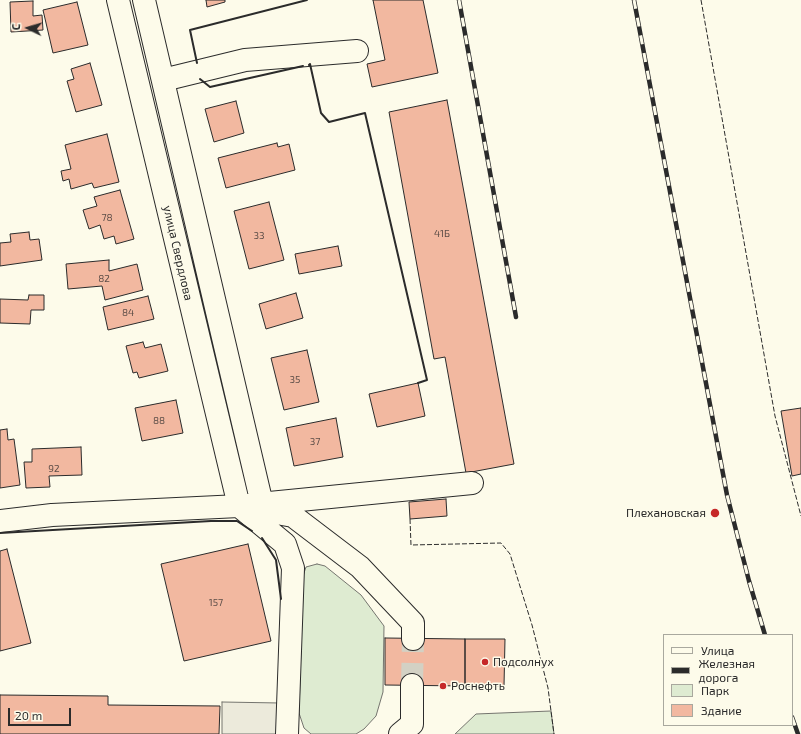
<!DOCTYPE html>
<html>
<head>
<meta charset="utf-8">
<style>
	body { margin:0 }
	#map { position:relative; width:801px; height:734px; overflow:hidden; background:#fdfbea; font-family:"Exo 2",sans-serif }
	canvas { display:block }
	.legend { position:absolute; left:663px; top:634px; width:130px; height:92px; box-sizing:border-box; background:#fdfbea; border:1px solid #a9a89e; margin:0; padding:5px 7px; list-style:none; font-size:12px; color:#2b2b2b }
	.legend li { display:flex; align-items:center; gap:8px; height:20px }
	.legend b { width:20px; border:1px solid #a9a89e }
	.north { position:absolute; left:8px; top:8px; width:40px; height:40px; -webkit-text-stroke:3px #fdfbea; paint-order:stroke; rotate:275deg; font-size:11px; font-weight:700; line-height:16px; text-align:center; color:#2b2b2b }
	.north::after { content:''; display:block; margin:auto; width:14px; height:18px; background:#2b2b2b; clip-path:polygon(50% 0,100% 100%,50% 72%,0 100%) }
	.scale { position:absolute; left:8px; top:708px; width:63px; height:18px; box-sizing:border-box; border:2px solid #2b2b2b; border-top:0; padding-left:5px; font-size:12px; line-height:14px; white-space:nowrap; color:#2b2b2b; -webkit-text-stroke:3px #fdfbea; paint-order:stroke }
</style>
</head>
<body>
<div id="map">
<canvas width="801" height="734"></canvas>
<ul class="legend">
<li><b style="height:5px;background:#fdfbea"></b>Улица</li>
<li><b style="height:5px;background:#2b2b2b"></b>Железная дорога</li>
<li><b style="height:11px;background:#deebd1"></b>Парк</li>
<li><b style="height:11px;background:#f2b8a0"></b>Здание</li>
</ul>
<div class="north">С</div>
<div class="scale">20 m</div>
</div>
<script>
const ctx = document.querySelector('canvas').getContext('2d');
ctx.lineJoin = 'round';
function paint(path, color) { ctx.fillStyle = color; ctx.fill(path, 'evenodd'); }
const poly = rows => new Path2D(rows.map(r => 'M' + r).join(''));
function strokePath(path, color, width, dash) { ctx.strokeStyle = color; ctx.lineWidth = width; ctx.lineCap = dash ? 'butt' : 'round'; ctx.setLineDash(dash || []); ctx.stroke(path); }
function write(font, color, halo, rows, align = 'center') {
  ctx.font = font + ' "Exo 2",sans-serif'; ctx.lineWidth = 3; ctx.setLineDash([]); ctx.textBaseline = 'middle'; ctx.strokeStyle = halo; ctx.fillStyle = color; for (const [text, x, y, turn = 0] of rows) {
    ctx.save(); ctx.translate(x, y); ctx.rotate((+turn || 0) * Math.PI / 180); ctx.textAlign = isNaN(turn) ? turn : align; if (halo) ctx.strokeText(text, 0, 0); ctx.fillText(text, 0, 0); ctx.restore();
  }
}
const green = poly([
	[317,564,325,566,361,595,384,626,383,692,376,716,364,729,356,734,311,734,304,728,299,713,303,576,306,567,317,564],
	[551,711,554,734,455,734,476,714,551,711]
]);
paint(green, '#deebd1');
strokePath(green, '#74746e', 1);
const parking = poly([
	[222,702,280,703,280,734,222,734,222,702]
]);
paint(parking, '#eceadb');
strokePath(parking, '#74746e', 1);
const building = poly([
	[206,0,225,0,225,2,207,7,206,0],
	[373,0,423,0,438,73,372,87,367,64,385,60,373,0],
	[33,1,33,16,42,15,43,30,11,32,10,2,33,1],
	[77,2,88,45,53,53,43,10,77,2],
	[90,63,102,105,76,112,67,81,74,79,71,69,90,63],
	[447,100,514,464,466,473,445,357,434,359,389,112,447,100],
	[236,101,244,133,214,142,205,109,236,101],
	[107,134,119,182,94,188,92,183,71,189,69,179,63,181,61,171,71,169,65,145,107,134],
	[277,143,278,147,289,144,295,170,226,188,218,158,277,143],
	[120,190,134,239,116,244,114,236,104,239,100,225,89,229,83,210,97,206,94,197,120,190],
	[269,202,284,260,249,269,234,211,269,202],
	[29,232,30,240,39,239,42,260,0,266,0,243,11,242,10,234,29,232],
	[338,246,342,266,299,274,295,254,338,246],
	[109,260,109,271,137,264,143,290,105,300,102,286,68,289,66,264,109,260],
	[296,293,303,318,266,329,259,304,296,293],
	[29,295,44,295,44,310,31,310,30,324,0,323,0,299,28,300,29,295],
	[148,296,154,319,108,330,103,307,148,296],
	[143,342,145,348,161,344,168,371,139,378,137,372,133,373,126,346,143,342],
	[307,350,319,402,284,410,271,358,307,350],
	[418,383,425,416,377,427,369,394,418,383],
	[176,400,183,433,142,441,135,408,176,400],
	[801,408,801,474,792,476,781,411,801,408],
	[336,418,343,457,294,466,286,428,336,418],
	[7,429,8,440,14,439,20,485,0,488,0,430,7,429],
	[81,447,82,475,49,476,50,487,26,488,24,462,32,462,32,449,81,447],
	[446,499,447,516,410,519,409,502,446,499],
	[248,544,271,641,184,661,161,564,248,544],
	[7,549,31,643,0,651,0,551,7,549],
	[385,638,465,639,465,686,385,685,385,638],
	[465,639,505,639,504,686,465,686,465,639],
	[0,695,108,696,108,705,220,706,219,734,0,734,0,695]
]);
paint(building, '#f2b8a0');
strokePath(building, '#2b2b2b', 1);
strokePath(poly([
	[412,685,413,639]
]), '#d3d1c4', 22, [22, 11]);
const minor = poly([
	[118,0,239,506],
	[144,0,262,504],
	[163,80,245,60,357,51],
	[239,506,285,544,293,568,287,734],
	[266,511,293,516,360,567,413,623,413,639],
	[0,521,52,515,239,506,472,483],
	[400,734,412,724,412,685]
]);
strokePath(minor, '#2b2b2b', 24);
strokePath(minor, '#fdfbea', 22);
const rail = poly([
	[459,0,516,317],
	[634,0,727,495,749,581,765,635],
	[792,717,798,734]
]);
strokePath(rail, '#2b2b2b', 4.5);
strokePath(rail, '#fdfbea', 3, [9]);
strokePath(poly([
	[701,0,775,416,801,516],
	[410,519,411,545,501,543,510,554,532,625,548,688,554,734]
]), '#2b2b2b', 1, [5, 2]);
strokePath(poly([
	[197,63,190,30,307,0],
	[309,65,310,64,321,113,329,122,365,113,427,380,418,383],
	[200,79,210,87,303,66],
	[0,533,211,521,237,521,252,531],
	[262,538,276,560,281,599]
]), '#2b2b2b', 2);
for (const [x, y, r, color] of [
	[715,513,5,"#c62828"],
	[485,662,4,"#c62828"],
	[443,686,4,"#c62828"]
]) { const dot = new Path2D(); dot.arc(x, y, r, 0, 2 * Math.PI); ctx.fillStyle = color; ctx.fill(dot); strokePath(dot, '#fdfbea', 1.5); }
write('10px', '#5d4e48', null, [
	["78",107,218],
	["41Б",442,234],
	["33",259,236],
	["82",104,279],
	["84",128,313],
	["35",295,380],
	["88",159,421],
	["37",315,442],
	["92",54,469],
	["157",216,603]
]);
write('12px', '#2b2b2b', '#fdfbea', [
	["улица Свердлова",178,253,77]
]);
write('12px', '#2b2b2b', '#fdfbea', [
	["Плехановская",706,513,"right"],
	["Подсолнух",493,662],
	["Роснефть",451,686]
], 'left');
</script>
</body>
</html>
